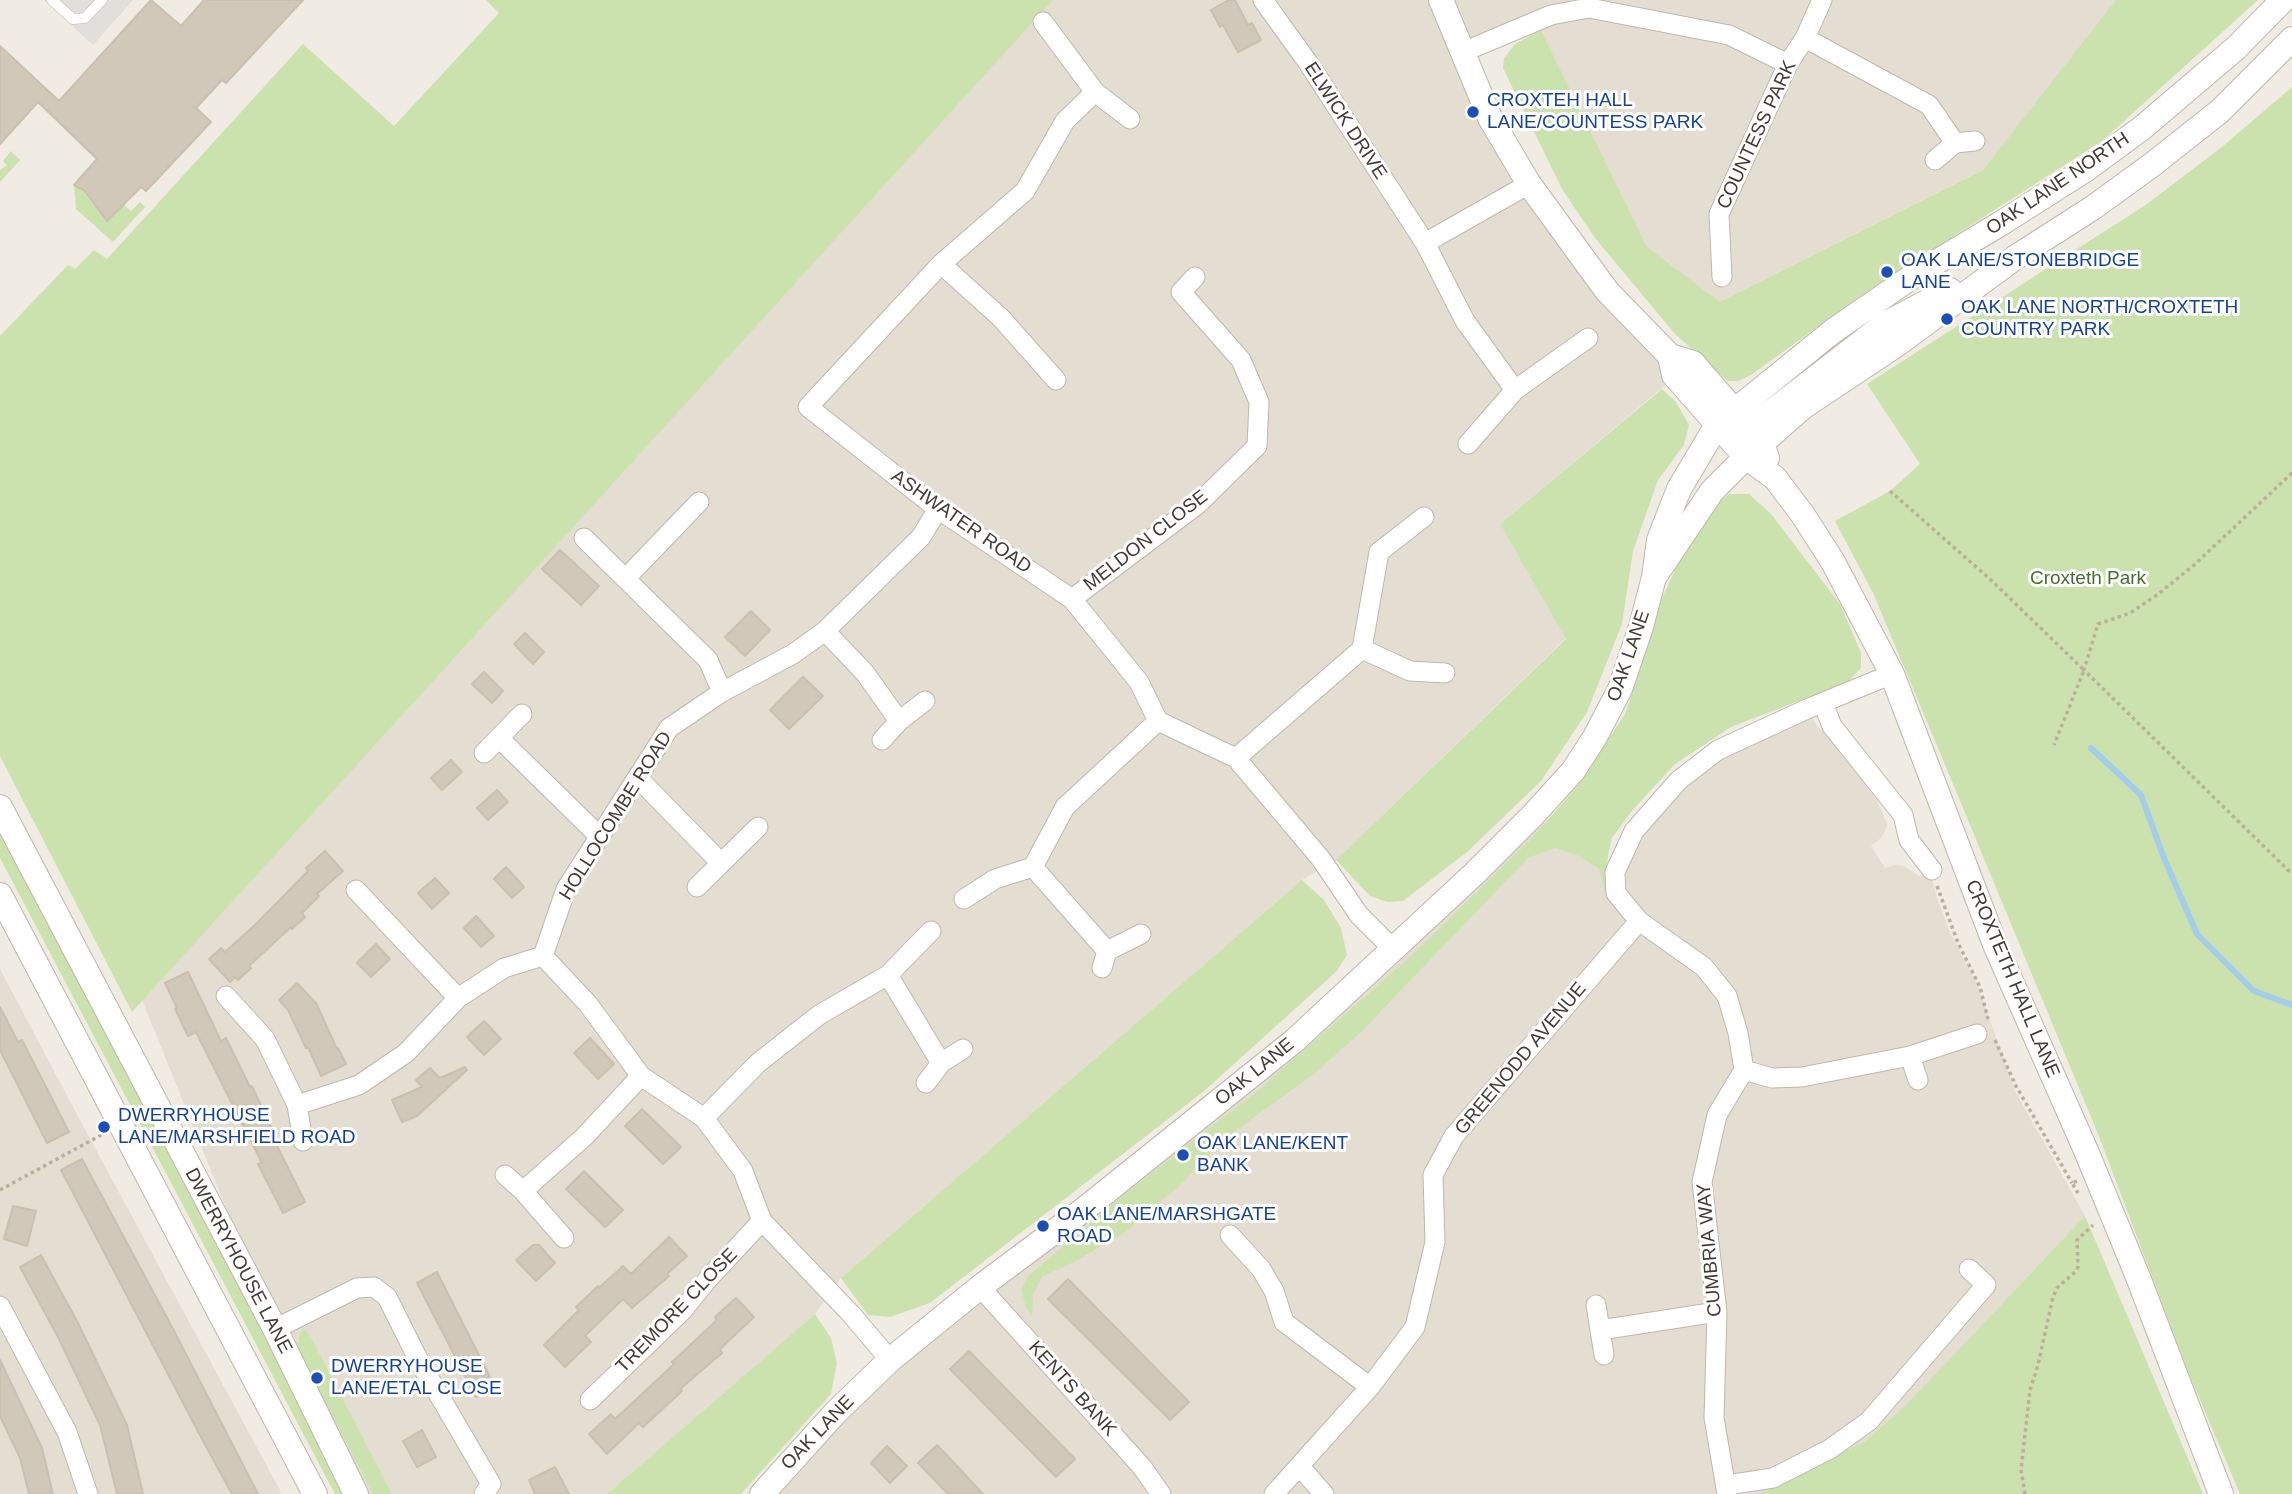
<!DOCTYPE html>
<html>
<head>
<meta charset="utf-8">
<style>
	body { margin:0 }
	canvas { display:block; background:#f0ece3 }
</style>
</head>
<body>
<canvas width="2292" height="1494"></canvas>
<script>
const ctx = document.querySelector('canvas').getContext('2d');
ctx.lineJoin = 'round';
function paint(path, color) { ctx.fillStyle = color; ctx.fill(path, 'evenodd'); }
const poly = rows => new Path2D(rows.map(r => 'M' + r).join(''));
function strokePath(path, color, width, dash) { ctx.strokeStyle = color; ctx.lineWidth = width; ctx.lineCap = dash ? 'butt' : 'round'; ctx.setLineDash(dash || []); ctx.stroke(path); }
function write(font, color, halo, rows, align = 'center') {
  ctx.font = font + ' Helvetica,sans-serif'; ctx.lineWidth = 6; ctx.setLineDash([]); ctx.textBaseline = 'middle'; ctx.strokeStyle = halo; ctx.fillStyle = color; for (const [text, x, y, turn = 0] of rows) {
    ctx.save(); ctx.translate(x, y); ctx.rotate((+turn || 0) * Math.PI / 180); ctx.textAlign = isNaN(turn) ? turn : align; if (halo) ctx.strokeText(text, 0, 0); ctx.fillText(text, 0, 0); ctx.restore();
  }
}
paint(poly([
	[1053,0,2143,0,1983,170,1720,302,1647,248,1541,30,1550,16,1464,52,1490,118,1682,371,1500,524,1566,638,1336,860,1302,880,841,1278,815,1314,607,1494,356,1494,275,1329,142,1000],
	[1807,709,1817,726,1828,735,1877,800,1887,824,1886,830,1881,838,1871,846,1885,868,1894,865,1904,866,1919,876,1931,874,1937,898,1951,935,1978,986,2015,1091,2085,1216,1904,1407,1864,1442,1759,1494,762,1494,836,1412,1082,1211,1533,815,1615,872,1679,780],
	[0,969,80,1120,282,1494,0,1494]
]), '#e4ded2');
paint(poly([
	[486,0,1053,0,132,1012,0,756,0,336,68,265,75,269,94,250,107,259,303,44,394,126,499,13],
	[2116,0,2258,0,2102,141,1859,297,1751,375,1738,381,1728,381,1675,334,1595,238,1562,189,1503,68,1504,58,1515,44,1541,30,1647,247,1720,302,1983,170],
	[2292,87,2292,1494,2240,1494,2189,1374,2098,1134,1946,767,1873,593,1835,521,1890,491,1920,464,1867,384,2147,204,2223,146],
	[11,151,20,160,0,182,0,170,7,165,3,161],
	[74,185,123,204,131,211,140,202,145,207,113,242,76,209],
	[1662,389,1676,402,1689,425,1684,445,1658,480,1633,551,1622,624,1587,712,1541,781,1466,853,1403,901,1387,902,1370,896,1336,860,1566,639,1500,524],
	[1729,494,1749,494,1771,514,1840,604,1861,653,1861,668,1848,682,1731,727,1675,764,1631,812,1612,838,1608,856,1605,892,1599,869,1579,856,1555,848,1528,858,1361,1032,1315,1073,1223,1140,1180,1185,1127,1231,1074,1262,1042,1277,1033,1295,1032,1317,1026,1307,1021,1290,1028,1276,1120,1198,1260,1089,1410,957,1532,838,1580,783,1625,714,1643,661,1658,607,1685,548,1709,510],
	[0,823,347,1494,335,1494,0,858],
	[1302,880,1324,900,1341,928,1347,955,1337,971,1203,1092,930,1303,890,1317,868,1315,841,1278],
	[2085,1216,2203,1494,1759,1494,1864,1442,1904,1407],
	[815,1314,831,1338,837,1363,831,1394,741,1494,607,1494],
	[303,1329,308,1332,392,1494,373,1494,298,1350,299,1336]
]), '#cbe2af');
paint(poly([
	[44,0,133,0,93,45]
]), '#e1dfdc');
strokePath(poly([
	[2091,748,2141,795,2164,858,2197,934,2254,991,2292,1005]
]), '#a3cde9', 6);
const building = poly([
	[151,0,181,26,204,0,303,0,226,83,222,80,196,108,211,122,146,191,141,187,107,221,84,190,74,185,97,159,38,102,0,144,0,46,59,101,151,0],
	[1229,0,1235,0,1248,25,1252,23,1261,40,1238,52,1223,25,1220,27,1211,10,1229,0],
	[560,550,599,586,581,605,542,569,560,550],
	[751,611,770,630,745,656,725,637,751,611],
	[525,633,544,652,533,664,514,644,525,633],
	[484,672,503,691,492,703,472,684,484,672],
	[803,677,823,696,789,729,770,710,803,677],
	[451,760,462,772,442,790,431,778,451,760],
	[497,790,508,802,488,820,477,808,497,790],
	[325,851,343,871,317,894,319,896,302,913,305,917,292,929,291,927,249,966,251,968,238,980,235,977,230,982,209,959,221,948,225,952,257,923,308,871,306,868,325,851],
	[506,867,524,887,512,898,494,879,506,867],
	[435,878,449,893,432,909,418,893,435,878],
	[476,916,494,936,481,947,464,928,476,916],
	[376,944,390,959,371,977,357,963,376,944],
	[188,972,221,1041,226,1038,250,1087,252,1086,277,1140,275,1142,305,1202,283,1213,258,1164,262,1163,196,1032,188,1036,175,1009,177,1008,165,983,188,972],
	[297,983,316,1003,337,1049,338,1048,346,1064,321,1076,308,1047,306,1048,288,1010,279,1000,297,983],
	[0,1007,18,1042,22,1040,69,1132,47,1143,0,1050,0,1007],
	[484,1021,501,1039,484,1055,467,1037,484,1021],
	[590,1038,614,1064,598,1079,574,1053,590,1038],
	[465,1067,467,1070,417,1116,402,1122,392,1100,422,1087,416,1080,430,1068,440,1078,465,1067],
	[642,1109,681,1147,663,1164,625,1126,642,1109],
	[82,1159,173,1329,258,1494,232,1494,203,1441,61,1170,82,1159],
	[584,1171,623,1210,605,1227,566,1189,584,1171],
	[13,1206,36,1211,27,1246,4,1239,13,1206],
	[669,1237,687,1256,667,1274,669,1276,632,1308,623,1299,585,1336,591,1342,565,1367,544,1345,579,1310,576,1307,598,1286,599,1288,623,1266,631,1274,669,1237],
	[533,1245,539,1245,555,1263,536,1281,516,1260,533,1245],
	[41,1255,78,1323,127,1425,143,1494,117,1494,100,1425,58,1337,20,1267,41,1255],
	[437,1272,495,1387,476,1397,417,1283,437,1272],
	[1068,1279,1189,1402,1170,1420,1048,1299,1068,1279],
	[736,1298,754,1317,720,1349,722,1353,680,1389,682,1391,643,1427,639,1423,607,1454,589,1434,611,1414,615,1419,655,1382,674,1364,672,1362,717,1320,715,1317,736,1298],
	[969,1351,1075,1459,1056,1477,950,1369,969,1351],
	[0,1360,42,1448,53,1494,29,1494,20,1458,0,1416,0,1360],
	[422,1430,436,1457,417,1467,403,1441,422,1430],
	[937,1445,956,1465,983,1494,948,1494,918,1463,937,1445],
	[887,1446,907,1466,890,1483,871,1463,887,1446],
	[555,1467,569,1494,535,1494,529,1480,555,1467]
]);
paint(building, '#d1c8ba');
strokePath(building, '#cbbfae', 2);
const service = poly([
	[52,0,73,19,85,18,102,0]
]);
const minor = poly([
	[1263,0,1309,64,1425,243,1465,321,1515,390],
	[1043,22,1095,92,1130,119],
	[1805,38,1929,105,1955,143],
	[1463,52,1551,15,1589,8,1729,35,1788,64],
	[1095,92,1065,121,1025,191,941,264,808,407,938,509,1072,599,1139,682,1158,721,1236,758,1321,859,1359,915,1394,950],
	[1935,160,1955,143,1975,141],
	[1425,243,1529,184],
	[941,264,1001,318,1056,380],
	[1722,277,1719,214,1788,64,1805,38,1822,0],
	[1468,444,1515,390,1588,338],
	[584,538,708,660,722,692],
	[626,578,699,502],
	[1072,599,1198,504,1257,446,1259,402,1241,360,1181,292,1195,277],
	[825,631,865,673,899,721],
	[1362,649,1410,671,1445,673],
	[1823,703,1832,726,1903,815,1909,840,1932,870],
	[499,738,600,837],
	[882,740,899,721,925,701],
	[484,753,522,714],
	[1236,758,1362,649,1379,552,1424,517],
	[638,778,721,863],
	[1033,867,1107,951],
	[697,887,758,827],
	[356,890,458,998],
	[964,899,995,879,1033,867,1065,807,1158,721],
	[543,956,566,889,669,728,722,692,793,654,825,631,921,537,938,509],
	[1102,968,1107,951,1141,934],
	[888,975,941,1063],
	[226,996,265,1039,297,1105,303,1141],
	[1910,1056,1918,1080],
	[1744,1070,1772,1078,1802,1077,1910,1056,1977,1034],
	[926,1083,941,1063,963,1049],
	[297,1105,359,1085,406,1053,458,998,504,968,543,956,588,1004,641,1076,704,1118,743,1171,762,1221,851,1314,890,1360],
	[704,1118,758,1063,819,1015,888,975,931,931],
	[505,1175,523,1191,564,1238],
	[523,1191,584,1137,641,1076],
	[1230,1235,1261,1269,1274,1291,1284,1322,1370,1387],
	[980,1287,1142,1467,1161,1494],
	[1596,1305,1604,1355],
	[0,1306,67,1432,88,1494],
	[275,1329,357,1288,374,1287,387,1297,419,1361,491,1484,484,1494],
	[1600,1330,1717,1312],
	[590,1400,682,1311,708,1279,762,1221],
	[1300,1467,1324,1494],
	[1727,1485,1773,1478,1830,1449,1869,1421,1986,1285,1969,1269],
	[1274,1494,1370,1387,1415,1327,1435,1242,1433,1175,1454,1136,1639,921],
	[1727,1494,1714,1418,1717,1312,1702,1182,1717,1115,1744,1070,1738,1033,1727,996,1704,967,1639,921,1616,893,1615,872,1634,831,1679,780,1718,750,1807,709,1892,674]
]);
const tertiary = poly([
	[1441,0,1490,118,1529,184,1607,291,1670,356,1693,363,1762,443,1767,458],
	[1670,356,1674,375,1746,457,1775,478,1803,515,1833,562,1892,674,1996,947,2087,1153,2138,1277,2221,1494],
	[1730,425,1745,424,1761,420,1885,324,1950,290],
	[1657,573,1712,491,1746,457,1803,407,1896,345,2016,257,2094,207,2153,164,2220,111,2292,39],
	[0,807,275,1329,356,1494],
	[0,895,315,1494],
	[762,1494,836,1412,890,1360,980,1287,1082,1211,1294,1041,1474,874,1533,815,1573,771,1595,737,1620,689,1641,627,1654,577,1659,540,1679,489,1717,425,1833,331,1913,276,2000,224,2085,170,2142,128,2236,48,2283,0]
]);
strokePath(service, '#beb7aa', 11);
strokePath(minor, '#beb7aa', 21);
strokePath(tertiary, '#beb7aa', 26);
strokePath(poly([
	[2292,473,2193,566,2157,595,2130,613,2098,624,2084,670,2292,874],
	[1890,491,1992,581,2084,670,2054,745],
	[1937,886,1958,943,1980,987,1988,1019],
	[1995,1040,2016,1086,2072,1183],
	[2077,1181,2072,1183,2078,1193],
	[0,1190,103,1134],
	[2025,1494,2021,1470,2030,1390,2038,1365,2053,1297,2057,1288,2075,1272,2078,1267,2077,1240,2093,1225]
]), '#bbaf99', 3.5, [3.5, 3.5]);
strokePath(service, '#fff', 10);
strokePath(minor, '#fff', 19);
strokePath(tertiary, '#fff', 24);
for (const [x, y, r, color] of [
	[1473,112,7,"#1a4fb4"],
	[1887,272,7,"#1a4fb4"],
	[1947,319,7,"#1a4fb4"],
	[104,1127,7,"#1a4fb4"],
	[1183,1155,7,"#1a4fb4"],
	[1043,1226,7,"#1a4fb4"],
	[317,1378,7,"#1a4fb4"]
]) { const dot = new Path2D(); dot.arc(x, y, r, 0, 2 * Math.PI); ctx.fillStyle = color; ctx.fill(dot); strokePath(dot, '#fff', 2.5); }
write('19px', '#164399', '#fff', [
	["CROXTEH HALL",1487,101],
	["LANE/COUNTESS PARK",1487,123],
	["OAK LANE/STONEBRIDGE",1901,261],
	["LANE",1901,283],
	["OAK LANE NORTH/CROXTETH",1961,308],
	["COUNTRY PARK",1961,330],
	["DWERRYHOUSE",118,1116],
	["LANE/MARSHFIELD ROAD",118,1138],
	["OAK LANE/KENT",1197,1144],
	["BANK",1197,1166],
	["OAK LANE/MARSHGATE",1057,1215],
	["ROAD",1057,1237],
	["DWERRYHOUSE",331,1367],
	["LANE/ETAL CLOSE",331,1389]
], 'left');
write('19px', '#423c34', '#fff', [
	["ELWICK DRIVE",1345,121,57],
	["COUNTESS PARK",1757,135,-65],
	["OAK LANE NORTH",2058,184,-34],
	["ASHWATER ROAD",961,522,35],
	["MELDON CLOSE",1146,541,-38],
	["OAK LANE",1629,656,-71],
	["HOLLOCOMBE ROAD",616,816,-58],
	["CROXTETH HALL LANE",2012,979,67],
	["GREENODD AVENUE",1521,1059,-50],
	["OAK LANE",1255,1072,-39],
	["CUMBRIA WAY",1710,1250,-95],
	["DWERRYHOUSE LANE",238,1261,62],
	["TREMORE CLOSE",677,1311,-46],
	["KENTS BANK",1072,1389,48],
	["OAK LANE",818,1433,-46]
]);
write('19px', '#466e2d', '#fff', [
	["Croxteth Park",2088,579]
]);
</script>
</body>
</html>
